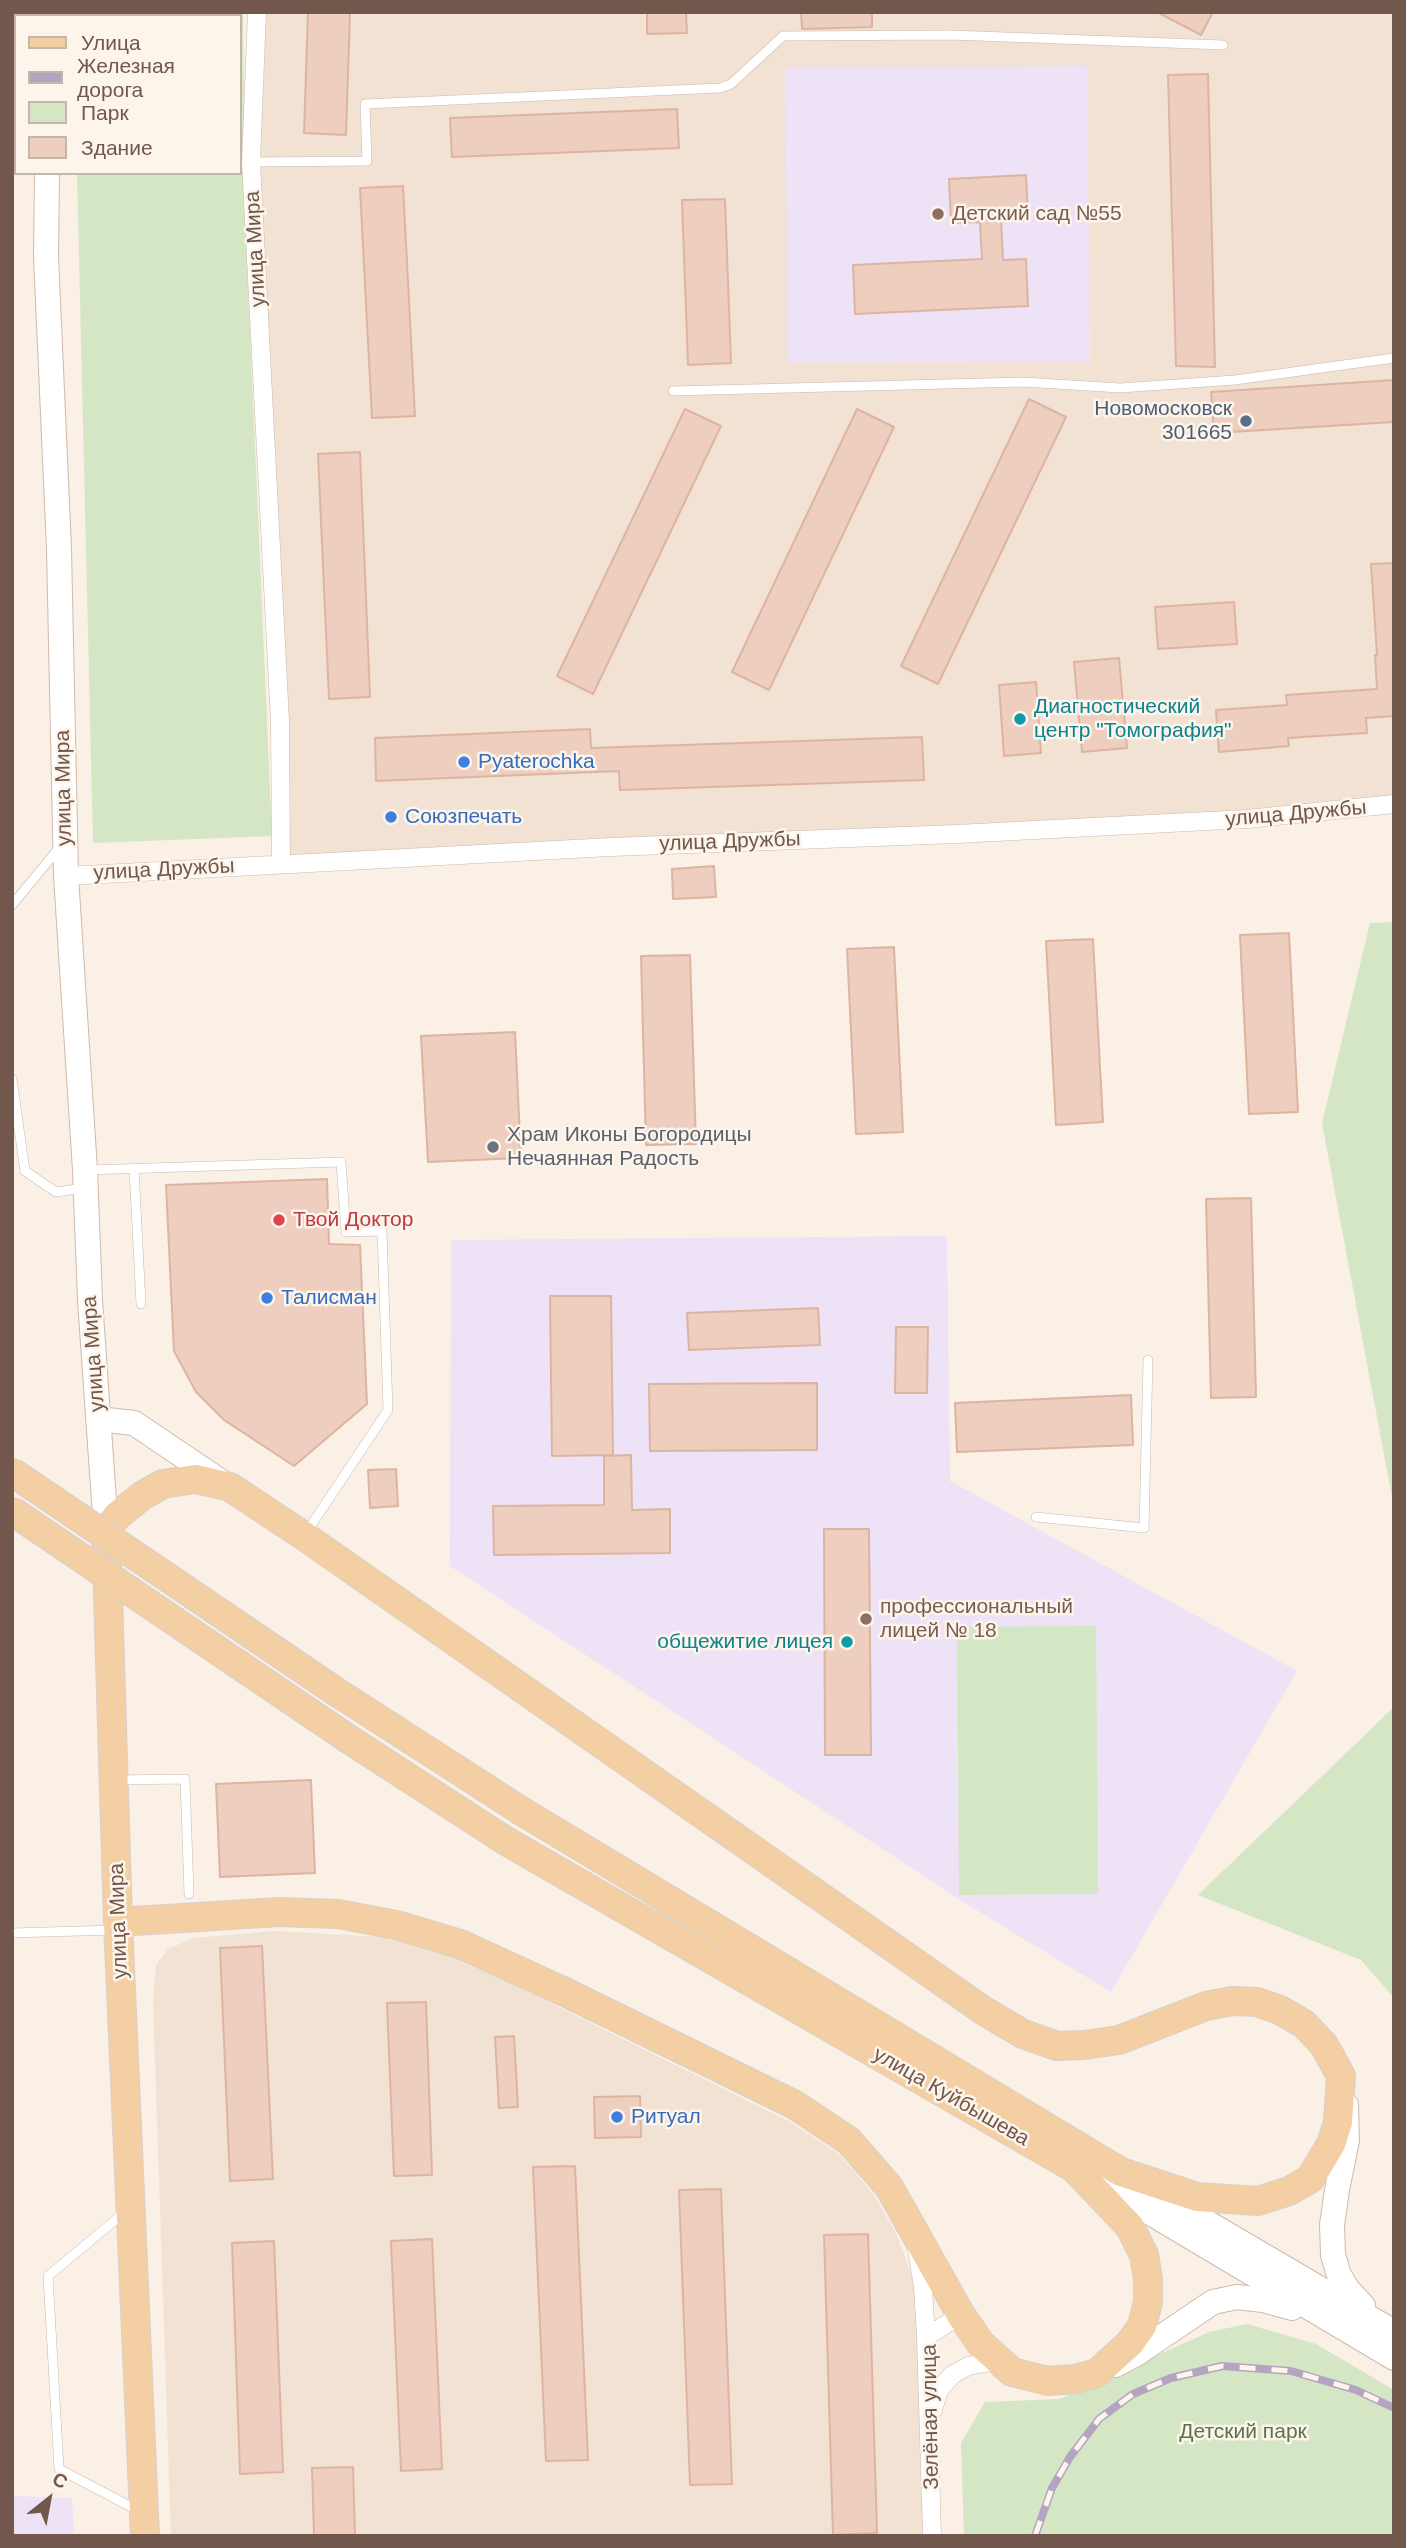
<!DOCTYPE html>
<html>
<head>
<meta charset="utf-8">
<style>
	body { margin:0 }
	#map { position:relative; width:1406px; height:2548px; overflow:hidden; background:#faf0e5; font-family:Arial,sans-serif }
	canvas { display:block }
	.frame { position:absolute; inset:0; border:14px solid #71574c; pointer-events:none }
	.legend { position:absolute; left:14px; top:14px; width:228px; height:161px; box-sizing:border-box; background:#fdf5eb; border:2px solid #c5b6ab; margin:0; padding:9px 12px; list-style:none; font-size:21px; color:#71574c }
	.legend li { display:flex; align-items:center; gap:14px; height:35px }
	.legend b { width:35px; border:2px solid #c5b6ab }
	.north { position:absolute; left:14px; top:2464px; width:70px; height:70px; -webkit-text-stroke:5px #fdf5eb; paint-order:stroke; rotate:31deg; font-size:19px; font-weight:700; line-height:28px; text-align:center; color:#71574c }
	.north::after { content:''; display:block; margin:auto; width:24px; height:32px; background:#71574c; clip-path:polygon(50% 0,100% 100%,50% 72%,0 100%) }
</style>
</head>
<body>
<div id="map">
<canvas width="1406" height="2548"></canvas>
<div class="frame"></div>
<ul class="legend">
<li><b style="height:9px;background:#f3cfa3"></b>Улица</li>
<li><b style="height:9px;background:#b3a5c2"></b>Железная дорога</li>
<li><b style="height:19px;background:#d5e6c5"></b>Парк</li>
<li><b style="height:19px;background:#edcebf"></b>Здание</li>
</ul>
<div class="north">С</div>
</div>
<script>
const ctx = document.querySelector('canvas').getContext('2d');
ctx.lineJoin = 'round';
function paint(path, color) { ctx.fillStyle = color; ctx.fill(path, 'evenodd'); }
const poly = rows => new Path2D(rows.map(r => 'M' + r).join(''));
function strokePath(path, color, width, dash) { ctx.strokeStyle = color; ctx.lineWidth = width; ctx.lineCap = dash ? 'butt' : 'round'; ctx.setLineDash(dash || []); ctx.stroke(path); }
function write(font, color, halo, rows, align = 'center') {
  ctx.font = font + ' Arial,sans-serif'; ctx.lineWidth = 5; ctx.setLineDash([]); ctx.textBaseline = 'middle'; ctx.strokeStyle = halo; ctx.fillStyle = color; for (const [text, x, y, turn = 0] of rows) {
    ctx.save(); ctx.translate(x, y); ctx.rotate((+turn || 0) * Math.PI / 180); ctx.textAlign = isNaN(turn) ? turn : align; if (halo) ctx.strokeText(text, 0, 0); ctx.fillText(text, 0, 0); ctx.restore();
  }
}
paint(poly([
	[257,12,1394,12,1394,804,281,864,251,137],
	[274,1931,381,1937,449,1956,537,1996,790,2122,840,2155,874,2195,896,2233,915,2285,925,2536,171,2536,153,2001,156,1965,168,1949,194,1938]
]), '#f1e2d4');
paint(poly([
	[1087,66,1090,361,788,363,785,68],
	[947,1236,950,1481,1297,1671,1111,1992,965,1903,450,1566,451,1240],
	[12,2496,72,2498,74,2536,12,2536]
]), '#ede2f6');
paint(poly([
	[73,12,243,12,245,216,272,836,93,843,77,173,240,173,240,16,73,16],
	[1394,922,1394,1508,1322,1123,1370,923],
	[1096,1626,1098,1894,959,1895,957,1627],
	[1394,1707,1394,1998,1361,1960,1198,1895],
	[1247,2324,1316,2344,1394,2390,1394,2536,964,2536,961,2443,985,2402,1060,2399,1209,2332]
]), '#d5e6c5');
const building = poly([
	[308,12,350,12,346,135,304,133,308,12],
	[647,12,686,12,687,33,647,34,647,12],
	[801,12,872,12,872,27,802,29,801,12],
	[1157,12,1213,12,1201,35,1157,12],
	[1208,74,1215,367,1176,366,1168,75,1208,74],
	[677,109,679,148,452,157,450,118,677,109],
	[1026,175,1028,217,1001,218,1003,260,1026,259,1028,306,855,314,853,265,982,259,980,222,951,223,949,179,1026,175],
	[403,186,415,416,372,418,360,188,403,186],
	[725,199,731,363,688,365,682,200,725,199],
	[1394,380,1394,422,1214,433,1211,392,1394,380],
	[1029,399,1066,417,938,684,901,666,1029,399],
	[685,409,721,426,593,694,557,676,685,409],
	[857,409,894,427,769,690,732,672,857,409],
	[360,452,370,697,329,699,318,454,360,452],
	[1394,563,1394,716,1366,718,1367,733,1288,738,1289,746,1219,752,1216,710,1287,705,1286,695,1377,689,1375,655,1377,655,1371,564,1394,563],
	[1234,602,1237,644,1158,649,1155,607,1234,602],
	[1119,658,1127,748,1082,752,1074,662,1119,658],
	[1036,682,1041,753,1004,756,999,685,1036,682],
	[590,729,591,748,922,737,924,780,620,790,619,771,376,781,375,738,590,729],
	[714,866,716,897,673,899,672,869,714,866],
	[1289,933,1298,1112,1249,1114,1240,935,1289,933],
	[1093,939,1103,1122,1056,1125,1046,941,1093,939],
	[894,947,903,1132,856,1134,847,949,894,947],
	[690,955,696,1144,646,1145,641,956,690,955],
	[515,1032,521,1158,428,1162,421,1036,515,1032],
	[327,1179,329,1244,360,1245,367,1404,294,1466,224,1420,196,1392,174,1351,166,1185,327,1179],
	[1251,1198,1256,1397,1211,1398,1206,1199,1251,1198],
	[550,1296,611,1296,613,1455,552,1456,550,1296],
	[818,1308,820,1345,689,1350,687,1313,818,1308],
	[896,1327,928,1327,927,1393,895,1393,896,1327],
	[817,1383,817,1450,650,1451,649,1384,817,1383],
	[1131,1395,1133,1445,957,1452,955,1403,1131,1395],
	[631,1455,632,1510,670,1509,670,1553,494,1555,493,1506,604,1505,604,1456,631,1455],
	[396,1469,398,1506,370,1508,368,1470,396,1469],
	[824,1529,869,1529,871,1755,825,1755,824,1529],
	[311,1780,315,1873,220,1877,216,1784,311,1780],
	[262,1946,273,2179,230,2181,220,1948,262,1946],
	[426,2002,432,2175,394,2176,387,2003,426,2002],
	[514,2036,518,2107,499,2108,495,2037,514,2036],
	[640,2096,641,2137,595,2138,594,2097,640,2096],
	[575,2166,588,2460,546,2461,533,2167,575,2166],
	[721,2189,732,2484,690,2485,679,2190,721,2189],
	[868,2234,877,2533,833,2535,824,2235,868,2234],
	[432,2239,442,2469,401,2471,391,2241,432,2239],
	[274,2241,283,2472,240,2474,232,2243,274,2241],
	[353,2467,355,2536,314,2536,312,2468,353,2467]
]);
paint(building, '#edcebf');
strokePath(building, '#deb4a1', 2);
const lane = poly([
	[251,162,367,161,365,104,720,88,731,84,783,36,951,35,1223,45],
	[673,391,1023,382,1120,388,1235,380,1394,358],
	[12,905,60,847],
	[12,1079,25,1171,56,1192,84,1188],
	[134,1169,141,1304],
	[87,1170,341,1162,346,1232,382,1231,388,1410,306,1533],
	[1036,1517,1144,1528,1148,1360],
	[116,1780,185,1779,189,1894],
	[12,1933,114,1930],
	[125,2212,48,2276,59,2469,139,2511]
]);
const street = poly([
	[257,12,251,162,280,721,281,864],
	[12,62,16,62],
	[66,876,611,847,957,834,1247,819,1394,804],
	[917,2249,923,2287,926,2337,932,2536],
	[926,2337,961,2315],
	[933,2410,939,2390,952,2375,968,2366,997,2361]
]);
const secondary = poly([
	[45,16,45,12],
	[47,173,46,256,59,549,66,876,85,1170,90,1300,106,1530],
	[98,1419,134,1423,223,1483],
	[1346,2105,1347,2140,1337,2190,1332,2225,1333,2255,1339,2275,1348,2290,1363,2306],
	[1090,2177,1394,2358],
	[1150,2189,1394,2332],
	[1115,2365,1136,2354,1213,2302,1237,2297,1263,2300,1292,2308]
]);
const primary = poly([
	[118,1922,279,1912,338,1914,396,1925,460,1944,569,1994,795,2105,849,2141,889,2187,961,2315,981,2344,1012,2372,1048,2381,1076,2379,1097,2373,1130,2343,1142,2326,1148,2302,1148,2279,1144,2255,1130,2227,1074,2168,506,1841],
	[145,2536,118,1922,106,1530,117,1516,143,1495,163,1484,195,1479,230,1487,304,1536,984,2011,1023,2034,1057,2046,1084,2045,1119,2040,1206,2006,1232,2001,1257,2002,1280,2010,1304,2024,1324,2045,1341,2076,1338,2122,1331,2144,1310,2179,1289,2191,1258,2201,1197,2197,1121,2172,523,1812]
]);
strokePath(lane, '#cbb8ac', 10);
strokePath(street, '#cbb8ac', 19);
strokePath(secondary, '#cfb9ad', 26);
strokePath(primary, '#d7d0cd', 30);
strokePath(lane, '#fff', 9);
strokePath(street, '#fff', 18);
strokePath(secondary, '#fff', 24);
strokePath(primary, '#f3cfa3', 28);
const rail = poly([
	[1035,2536,1052,2488,1070,2457,1099,2419,1133,2394,1171,2378,1222,2366,1291,2371,1356,2390,1394,2408]
]);
strokePath(rail, '#b3a5c2', 8);
strokePath(rail, '#fdf5eb', 5, [16]);
const primaryBridge = poly([
	[12,1472,335,1691,523,1812],
	[12,1511,347,1738,506,1841]
]);
strokePath(primaryBridge, '#d7d0cd', 30, []);
strokePath(primaryBridge, '#f3cfa3', 28);
for (const [x, y, r, color] of [
	[938,214,7,"#8d6e63"],
	[1246,421,7,"#5c6f8a"],
	[1020,719,7,"#0f9aa8"],
	[464,762,7,"#3f7fe0"],
	[391,817,7,"#3f7fe0"],
	[493,1147,7,"#6b7280"],
	[279,1220,7,"#e0444e"],
	[267,1298,7,"#3f7fe0"],
	[866,1619,7,"#8d6e63"],
	[847,1642,7,"#0f9aa8"],
	[617,2117,7,"#3f7fe0"]
]) { const dot = new Path2D(); dot.arc(x, y, r, 0, 2 * Math.PI); ctx.fillStyle = color; ctx.fill(dot); strokePath(dot, '#fdf5eb', 2.5); }
write('21px', '#785e54', '#fdf5eb', [
	["Детский сад №55",952,214],
	["профессиональный",880,1607],
	["лицей № 18",880,1631]
], 'left');
write('21px', '#71574c', '#fdf5eb', [
	["улица Мира",256,249,-93],
	["улица Мира",64,788,-91],
	["улица Дружбы",1296,814,-5],
	["улица Дружбы",730,842,-2],
	["улица Дружбы",164,870,-3],
	["улица Мира",94,1354,-94],
	["улица Мира",119,1921,-92],
	["улица Куйбышева",951,2097,30],
	["Зелёная улица",931,2417,-91]
]);
write('21px', '#4e5e75', '#fdf5eb', [
	["Новомосковск",1232,409],
	["301665",1232,433]
], 'right');
write('21px', '#0d838f', '#fdf5eb', [
	["Диагностический",1034,707],
	["центр \"Томография\"",1034,731],
	["общежитие лицея",833,1642,"right"]
], 'left');
write('21px', '#366cbe', '#fdf5eb', [
	["Pyaterochka",478,762],
	["Союзпечать",405,817],
	["Талисман",281,1298],
	["Ритуал",631,2117]
], 'left');
write('21px', '#5b616d', '#fdf5eb', [
	["Храм Иконы Богородицы",507,1135],
	["Нечаянная Радость",507,1159]
], 'left');
write('21px', '#be3a42', '#fdf5eb', [
	["Твой Доктор",293,1220]
], 'left');
write('21px', '#577645', '#fdf5eb', [
	["Детский парк",1243,2432]
]);
</script>
</body>
</html>
